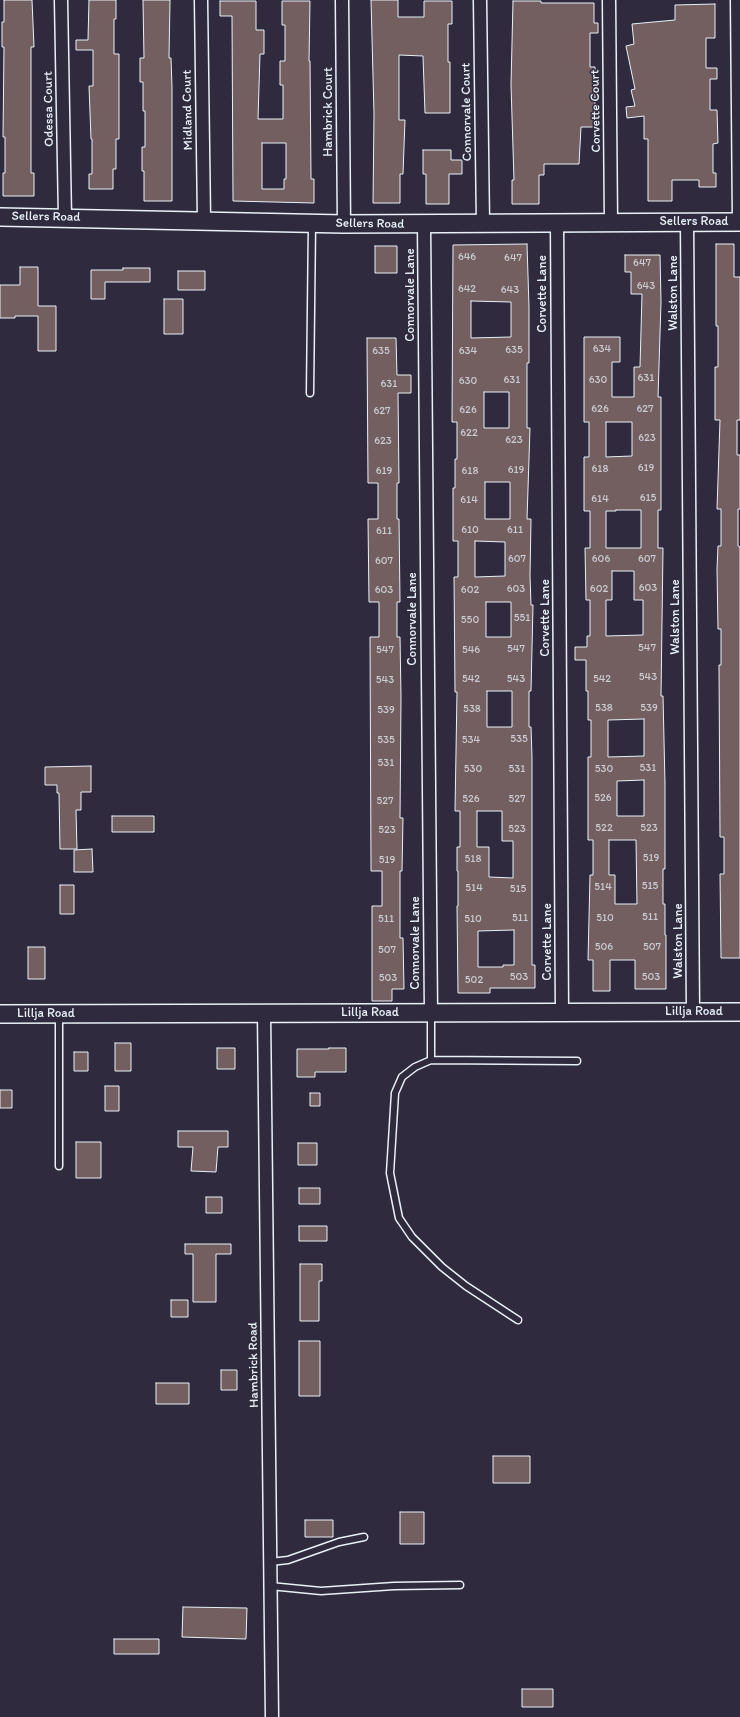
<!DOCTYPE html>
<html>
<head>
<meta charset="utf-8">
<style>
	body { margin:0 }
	canvas { display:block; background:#2f2a3d }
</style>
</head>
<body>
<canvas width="740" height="1717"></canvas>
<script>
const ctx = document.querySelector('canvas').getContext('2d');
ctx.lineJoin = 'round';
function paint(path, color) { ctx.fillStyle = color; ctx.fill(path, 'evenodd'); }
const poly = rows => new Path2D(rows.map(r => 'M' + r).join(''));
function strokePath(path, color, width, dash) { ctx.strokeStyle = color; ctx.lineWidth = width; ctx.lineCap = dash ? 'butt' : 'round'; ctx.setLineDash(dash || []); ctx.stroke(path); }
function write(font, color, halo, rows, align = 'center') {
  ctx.font = font + ' Itim,sans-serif'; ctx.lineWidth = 3; ctx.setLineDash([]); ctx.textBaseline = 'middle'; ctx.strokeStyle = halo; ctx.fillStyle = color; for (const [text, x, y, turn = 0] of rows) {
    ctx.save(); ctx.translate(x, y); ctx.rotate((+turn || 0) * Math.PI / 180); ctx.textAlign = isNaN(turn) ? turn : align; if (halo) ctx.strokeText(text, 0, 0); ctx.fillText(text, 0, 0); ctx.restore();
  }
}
const building = poly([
	[4,0,32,0,34,47,31,47,31,173,34,173,34,196,3,196,3,173,5,173,5,137,3,137,4,47,2,47,2,22,4,22,4,0],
	[89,0,116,0,116,19,114,19,114,54,119,54,119,139,116,139,116,169,113,169,113,189,89,189,89,174,92,174,92,139,91,139,89,86,93,86,93,50,76,50,76,40,88,40,89,0],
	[143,0,170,0,169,58,171,58,172,87,172,201,144,201,144,171,142,171,142,147,145,147,145,111,143,111,143,82,140,82,140,58,144,58,143,0],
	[371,0,398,0,398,17,424,17,424,1,452,1,452,24,448,24,448,62,450,62,450,113,425,113,423,56,399,55,399,120,405,120,403,174,400,174,400,203,373,203,374,114,371,0],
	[220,1,256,1,256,30,264,30,264,54,260,54,258,119,283,119,283,85,280,85,280,61,285,61,285,25,282,25,282,1,310,1,309,61,310,61,311,179,314,179,314,203,233,201,232,16,220,16,220,1],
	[262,143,286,143,286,179,284,179,284,189,262,189,262,143],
	[513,1,541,1,541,3,594,3,594,23,598,23,598,33,590,33,590,67,595,67,595,127,581,127,579,164,544,164,544,175,539,175,539,204,512,204,512,180,514,180,511,85,513,1],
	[715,4,715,38,706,38,706,68,717,68,717,79,710,79,710,110,717,110,718,143,713,144,713,173,716,173,716,187,699,187,699,180,672,180,672,201,648,201,648,139,644,139,644,116,627,118,626,107,635,106,631,90,635,89,626,46,634,44,632,24,675,20,675,5,715,4],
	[423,150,451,150,451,160,462,160,462,174,449,174,449,204,426,204,426,174,423,174,423,150],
	[527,244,529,307,529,363,527,363,527,428,530,428,527,519,531,519,530,576,531,605,533,605,531,691,529,691,529,727,531,727,532,757,532,965,535,965,535,988,490,988,490,993,458,993,457,906,458,906,458,871,457,871,457,847,460,847,460,811,455,811,457,692,455,692,454,577,458,577,458,541,453,541,453,488,455,488,455,459,457,459,457,422,452,422,453,245,527,244],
	[471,301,511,302,511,337,471,338,471,301],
	[484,392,509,392,509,428,484,428,484,392],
	[485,482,510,482,510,519,485,519,485,482],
	[475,541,505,542,505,576,475,577,475,541],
	[486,602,511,602,511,637,486,637,486,602],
	[487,691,512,691,512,727,487,727,487,691],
	[477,811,502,811,502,841,513,841,513,878,489,877,489,847,477,847,477,811],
	[514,930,514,965,503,965,503,967,478,967,478,931,514,930],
	[716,244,734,244,734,277,740,277,740,420,737,420,737,455,740,455,740,509,738,509,738,546,740,547,740,958,721,958,720,874,724,874,724,837,720,837,719,665,721,665,721,629,718,629,717,569,718,546,721,546,721,509,717,509,720,420,715,420,715,367,718,367,718,326,716,326,716,244],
	[375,246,397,246,397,273,375,273,375,246],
	[625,255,660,255,661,302,658,397,661,397,661,510,658,510,658,548,663,548,661,696,663,696,665,784,665,869,663,869,663,904,665,904,665,935,666,935,666,989,635,989,635,960,610,960,610,991,593,991,593,960,588,960,590,875,593,875,593,840,588,840,588,757,591,757,591,720,588,720,588,691,586,691,586,660,575,660,575,647,587,647,587,636,590,636,590,600,586,600,585,548,590,548,590,511,584,511,584,457,589,457,589,422,584,422,584,337,620,337,620,362,612,362,612,397,634,397,634,367,640,367,642,294,631,294,631,272,625,272,625,255],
	[606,422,632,422,632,456,606,457,606,422],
	[616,510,641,510,641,548,606,548,606,511,616,511,616,510],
	[612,571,634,571,634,600,643,600,643,635,606,636,606,600,612,600,612,571],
	[644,719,644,756,608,757,608,720,644,719],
	[644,780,644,816,617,816,617,781,644,780],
	[609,840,636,840,637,904,615,904,615,875,609,875,609,840],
	[20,267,38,267,38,306,56,306,56,351,38,351,38,316,15,316,15,318,0,318,0,285,20,285,20,267],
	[123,268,150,268,150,282,105,282,105,299,91,299,91,270,123,270,123,268],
	[178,271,205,271,205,290,178,290,178,271],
	[164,299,183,299,183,334,164,334,164,299],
	[367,338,396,338,397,375,411,375,411,393,398,393,399,483,397,483,397,519,399,519,400,602,397,602,397,637,400,637,401,697,400,818,403,818,402,871,400,871,400,938,403,938,404,989,392,989,392,1001,372,1001,372,906,382,906,382,871,371,871,370,637,379,637,379,602,369,602,368,519,378,519,378,483,368,483,367,338],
	[91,766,91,792,81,792,81,810,76,810,77,849,60,849,59,793,57,793,57,785,45,785,45,767,91,766],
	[112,816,154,816,154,832,112,832,112,816],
	[92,849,93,872,74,872,74,850,92,849],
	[60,885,74,885,74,914,60,914,60,885],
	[28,947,45,947,45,979,28,979,28,947],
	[115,1043,131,1043,131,1071,115,1071,115,1043],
	[217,1048,235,1048,235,1069,217,1069,217,1048],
	[329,1048,346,1048,346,1072,315,1072,315,1077,297,1077,297,1049,329,1049,329,1048],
	[74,1052,88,1052,88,1071,74,1071,74,1052],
	[105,1086,119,1086,119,1111,105,1111,105,1086],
	[0,1090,12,1090,12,1108,0,1108,0,1090],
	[310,1093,320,1093,320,1106,310,1106,310,1093],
	[178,1131,228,1131,228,1147,218,1147,216,1172,191,1171,193,1147,178,1147,178,1131],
	[76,1142,101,1142,101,1178,76,1178,76,1142],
	[298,1143,317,1143,317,1165,298,1165,298,1143],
	[299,1188,320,1188,320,1204,299,1204,299,1188],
	[206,1197,222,1197,222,1213,206,1213,206,1197],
	[299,1226,327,1226,327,1241,299,1241,299,1226],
	[185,1244,231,1244,231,1254,216,1254,216,1302,193,1302,193,1254,185,1254,185,1244],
	[300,1264,322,1264,322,1281,319,1281,319,1321,300,1321,300,1264],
	[171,1300,188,1300,188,1317,171,1317,171,1300],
	[299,1341,320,1341,320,1396,299,1396,299,1341],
	[221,1370,237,1370,237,1390,221,1390,221,1370],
	[156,1383,189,1383,189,1404,156,1404,156,1383],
	[493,1456,530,1456,530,1483,493,1483,493,1456],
	[400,1512,424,1512,424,1544,400,1544,400,1512],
	[305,1520,333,1520,333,1537,305,1537,305,1520],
	[183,1607,247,1608,246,1639,182,1637,183,1607],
	[114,1639,159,1639,159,1654,114,1654,114,1639],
	[522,1689,553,1689,553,1707,522,1707,522,1689]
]);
paint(building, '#735e60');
strokePath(building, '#e8f1f8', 1);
const lane = poly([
	[310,393,312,224],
	[431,1014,431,1060,577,1061],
	[59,1016,59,1166],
	[431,1060,415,1067,402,1077,395,1093,390,1173,399,1218,412,1237,442,1267,466,1286,518,1320],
	[270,1562,288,1560,339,1542,364,1537],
	[270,1586,321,1591,394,1586,460,1585]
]);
const street = poly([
	[61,0,65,218],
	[201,0,204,220],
	[342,0,344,224],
	[480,0,483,224],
	[609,0,611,223],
	[737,0,739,222],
	[687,222,693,1012],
	[557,223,562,1013],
	[424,224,431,1013],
	[264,1013,272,1717]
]);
const secondary = poly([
	[0,217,344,224,740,222],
	[0,1014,740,1012]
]);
strokePath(lane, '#e8f1f8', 9);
strokePath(street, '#e8f1f8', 15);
strokePath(secondary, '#e8f1f8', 20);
strokePath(lane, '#2f2a3d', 6);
strokePath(street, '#2f2a3d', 12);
strokePath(secondary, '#2f2a3d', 17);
write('11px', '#cbccd2', null, [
	["646",467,257],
	["647",513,258],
	["647",642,263],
	["643",646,286],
	["642",467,289],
	["643",510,290],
	["634",602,349],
	["635",514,350],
	["635",381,351],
	["634",468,351],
	["631",646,378],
	["631",512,380],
	["630",598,380],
	["630",468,381],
	["631",389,384],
	["626",600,409],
	["627",645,409],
	["626",468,410],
	["627",382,411],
	["622",469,433],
	["623",647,438],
	["623",514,440],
	["623",383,441],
	["619",646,468],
	["618",600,469],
	["619",516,470],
	["619",384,471],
	["618",470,471],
	["615",648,498],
	["614",600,499],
	["614",469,500],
	["610",470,530],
	["611",515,530],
	["611",384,531],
	["607",517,559],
	["606",601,559],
	["607",647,559],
	["607",384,561],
	["603",648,588],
	["603",516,589],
	["602",599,589],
	["603",384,590],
	["602",470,590],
	["551",522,618],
	["550",470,620],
	["547",647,648],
	["547",516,649],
	["547",385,650],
	["546",471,650],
	["543",648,677],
	["542",471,679],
	["543",516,679],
	["542",602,679],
	["543",385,680],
	["538",604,708],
	["539",649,708],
	["538",472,709],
	["539",386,710],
	["535",519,739],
	["535",386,740],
	["534",471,740],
	["531",386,763],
	["531",648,768],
	["530",473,769],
	["531",517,769],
	["530",604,769],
	["526",603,798],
	["526",471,799],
	["527",517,799],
	["527",385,801],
	["522",604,828],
	["523",649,828],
	["523",517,829],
	["523",387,830],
	["519",651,858],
	["518",473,859],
	["519",387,860],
	["515",650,886],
	["514",603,887],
	["514",474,888],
	["515",518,889],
	["511",650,917],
	["511",520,918],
	["510",605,918],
	["511",386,919],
	["510",473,919],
	["506",604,947],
	["507",652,947],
	["507",387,950],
	["503",519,977],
	["503",651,977],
	["503",388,978],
	["502",474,980]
]);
write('13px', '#e8f1f8', '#2f2a3d', [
	["Odessa Court",49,109,-91],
	["Midland Court",188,110,-91],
	["Corvette Court",596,111,-91],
	["Hambrick Court",329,112,-90],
	["Connorvale Court",467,112,-91],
	["Sellers Road",46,217,1],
	["Sellers Road",694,222],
	["Sellers Road",370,224,1],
	["Walston Lane",674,293,-90],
	["Corvette Lane",543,294,-90],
	["Connorvale Lane",411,295,-90],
	["Walston Lane",676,617,-90],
	["Corvette Lane",546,618,-90],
	["Connorvale Lane",413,619,-90],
	["Walston Lane",679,941,-90],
	["Corvette Lane",548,942,-90],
	["Connorvale Lane",416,943,-90],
	["Lillja Road",694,1012],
	["Lillja Road",370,1013],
	["Lillja Road",46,1014],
	["Hambrick Road",254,1365,-91]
]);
</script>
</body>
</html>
